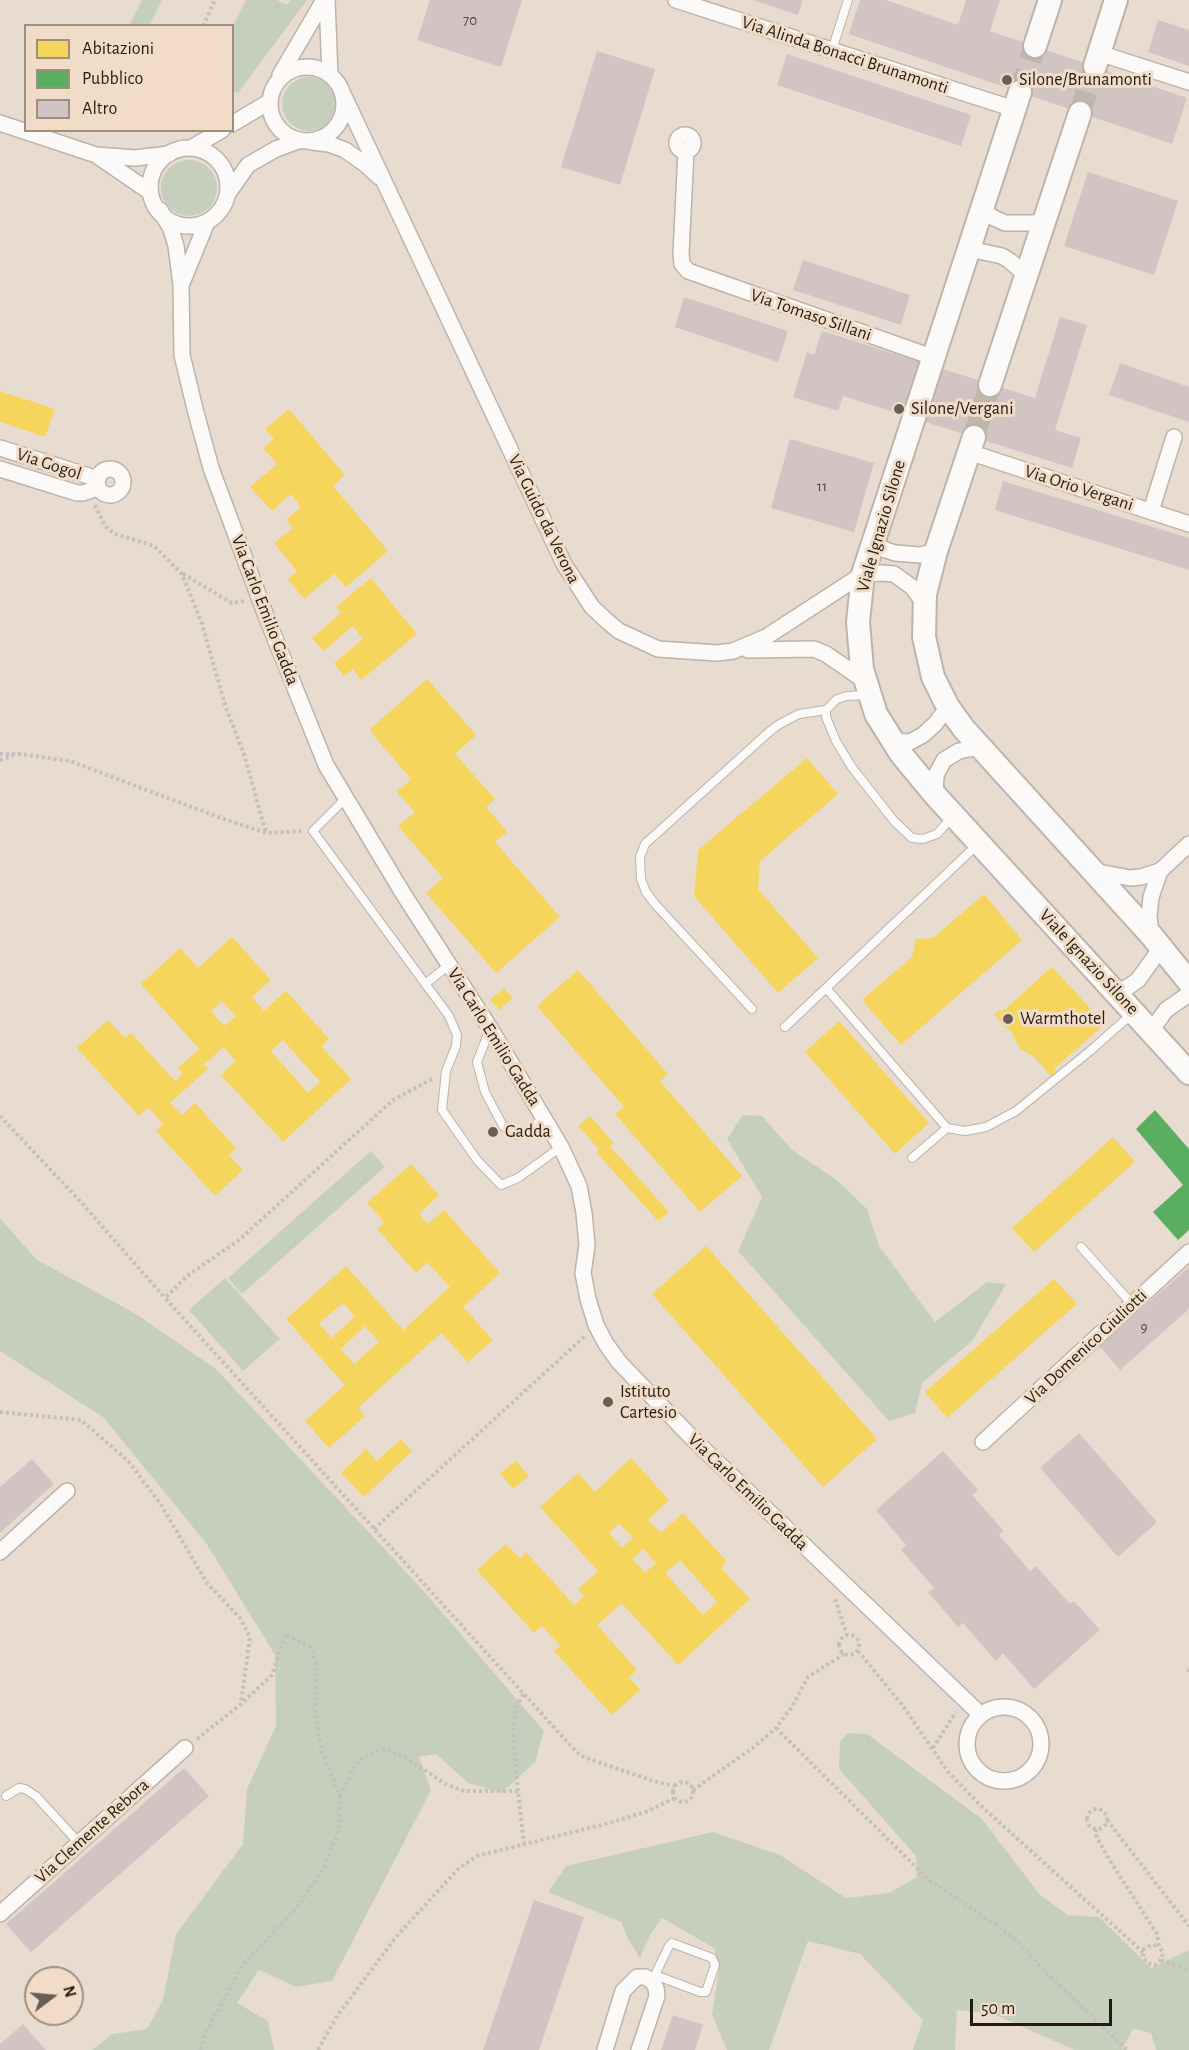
<!DOCTYPE html>
<html>
<head>
<meta charset="utf-8">
<style>
	body { margin:0 }
	#map { position:relative; width:1189px; height:2050px; overflow:hidden; background:#e8dcd1; font-family:"Alegreya Sans",sans-serif }
	canvas { display:block }
	.legend { position:absolute; left:24px; top:24px; width:210px; height:108px; box-sizing:border-box; background:#f1dcc8; border:2px solid #9f8f80; margin:0; padding:8px 10px; list-style:none; font-size:18px; color:#231c14 }
	.legend li { display:flex; align-items:center; gap:12px; height:30px }
	.legend b { width:30px; border:2px solid #9f8f80 }
	.north { position:absolute; left:24px; top:1966px; width:60px; height:60px; box-sizing:border-box; background:#f1dcc8; border:2px solid #9f8f80; border-radius:50%; rotate:74deg; font-size:16px; font-weight:700; line-height:24px; text-align:center; color:#231c14 }
	.north::after { content:''; display:block; margin:auto; width:21px; height:27px; background:#685f56; clip-path:polygon(50% 0,100% 100%,50% 72%,0 100%) }
	.scale { position:absolute; left:970px; top:1999px; width:142px; height:27px; box-sizing:border-box; border:3px solid #231c14; border-top:0; padding-left:8px; font-size:18px; line-height:21px; white-space:nowrap; color:#231c14; -webkit-text-stroke:4px #f1dcc8; paint-order:stroke }
</style>
</head>
<body>
<div id="map">
<canvas width="1189" height="2050"></canvas>
<ul class="legend">
<li><b style="height:16px;background:#f6d55c"></b>Abitazioni</li>
<li><b style="height:16px;background:#5aae61"></b>Pubblico</li>
<li><b style="height:16px;background:#d1c4c3"></b>Altro</li>
</ul>
<div class="north">N</div>
<div class="scale">50 m</div>
</div>
<script>
const ctx = document.querySelector('canvas').getContext('2d');
ctx.lineJoin = 'round';
function paint(path, color) { ctx.fillStyle = color; ctx.fill(path, 'evenodd'); }
const poly = rows => new Path2D(rows.map(r => 'M' + r).join(''));
function strokePath(path, color, width, dash) { ctx.strokeStyle = color; ctx.lineWidth = width; ctx.lineCap = dash ? 'butt' : 'round'; ctx.setLineDash(dash || []); ctx.stroke(path); }
function write(font, color, halo, rows, align = 'center') {
  ctx.font = font + ' "Alegreya Sans",sans-serif'; ctx.lineWidth = 6; ctx.setLineDash([]); ctx.textBaseline = 'middle'; ctx.strokeStyle = halo; ctx.fillStyle = color; for (const [text, x, y, turn = 0] of rows) {
    ctx.save(); ctx.translate(x, y); ctx.rotate((+turn || 0) * Math.PI / 180); ctx.textAlign = isNaN(turn) ? turn : align; if (halo) ctx.strokeText(text, 0, 0); ctx.fillText(text, 0, 0); ctx.restore();
  }
}
paint(poly([
	[142,0,162,0,150,25,129,25],
	[246,0,277,0,287,5,290,0,307,0,238,93,233,91,233,26],
	'282 104a27 27 0 1 1 54 0a27 27 0 1 1-54 0Z',
	'161 188a28 28 0 1 1 56 0a28 28 0 1 1-56 0Z',
	[743,1115,762,1116,792,1150,837,1180,867,1209,879,1246,935,1322,987,1282,1006,1284,973,1340,922,1383,915,1413,889,1421,738,1251,762,1197,727,1139],
	[371,1151,385,1167,242,1294,228,1278],
	[0,1218,36,1259,136,1314,216,1369,420,1587,544,1731,535,1762,502,1793,468,1783,436,1754,419,1757,431,1790,332,1981,296,1987,259,1970,237,2003,268,2021,274,2050,92,2050,112,2034,147,2029,163,2000,176,1934,243,1844,247,1789,276,1726,275,1655,206,1543,103,1417,0,1351],
	[225,1278,280,1339,243,1371,189,1310],
	[848,1733,867,1734,982,1819,1040,1895,1068,1915,1099,1917,1151,1968,1189,1950,1189,2050,1156,2050,1151,2033,1133,2029,1122,2050,1075,2050,993,2014,957,2010,955,2050,913,2050,923,2020,860,1954,808,1941,769,2050,727,2050,712,2015,719,1968,714,1948,662,1918,650,1935,640,1958,629,1941,621,1922,548,1892,566,1866,713,1832,780,1855,846,1898,889,1893,917,1877,916,1856,839,1769,840,1741]
]), '#c6cfbd');
paint(poly([
	[0,391,55,409,45,437,0,422],
	[289,409,345,475,333,486,388,551,346,587,334,574,304,599,288,579,297,571,274,543,293,528,286,520,301,507,291,494,272,511,250,487,277,464,263,448,274,439,265,429],
	[371,578,417,634,361,680,353,669,344,676,334,663,363,639,353,626,323,651,312,638,341,613,336,607],
	[427,679,476,735,455,754,495,799,486,807,507,832,495,842,560,917,496,973,426,893,443,878,398,826,415,812,397,792,411,779,369,730],
	[807,758,838,794,760,861,758,889,818,958,778,993,694,896,698,850],
	[984,894,1022,940,901,1045,862,1000,912,957,916,939,933,938],
	[232,937,271,980,252,997,264,1011,286,991,329,1039,321,1046,351,1079,283,1142,221,1075,236,1061,223,1047,204,1065,208,1069,170,1103,182,1115,195,1103,236,1148,229,1155,243,1170,215,1196,156,1131,163,1124,148,1107,139,1116,77,1048,108,1020,125,1038,131,1033,175,1081,183,1074,178,1068,199,1049,141,984,180,948,198,968],
	[222,1001,236,1016,224,1026,211,1011],
	[283,1040,320,1082,308,1093,271,1051],
	[1052,967,1105,1024,1054,1069,1056,1072,1051,1076,1033,1056,1020,1049,1012,1033,994,1015,999,1010,1001,1013],
	[578,970,668,1074,660,1081,742,1176,700,1212,615,1114,624,1107,537,1006],
	[504,988,513,998,499,1010,490,1000],
	[839,1021,929,1123,895,1154,805,1052],
	[590,1116,614,1143,610,1146,669,1212,658,1221,596,1152,599,1149,578,1126],
	[1113,1137,1135,1162,1034,1252,1012,1228],
	[411,1164,439,1195,419,1214,428,1224,444,1210,500,1273,463,1307,493,1340,468,1362,441,1333,358,1408,365,1416,329,1448,305,1421,345,1385,286,1319,346,1266,403,1330,450,1287,427,1262,416,1273,377,1229,384,1222,367,1203],
	[343,1303,355,1317,331,1338,319,1323],
	[365,1326,379,1342,354,1364,341,1349],
	[706,1246,877,1439,823,1487,652,1294],
	[1054,1279,1077,1304,947,1418,925,1392],
	[401,1439,412,1451,364,1497,341,1473,366,1449,377,1461],
	[631,1458,669,1500,648,1520,661,1533,683,1513,727,1562,721,1568,750,1599,678,1665,622,1603,597,1625,637,1670,629,1677,640,1690,612,1715,554,1651,560,1646,542,1626,534,1633,477,1570,506,1544,520,1558,526,1552,574,1605,584,1596,578,1589,598,1571,540,1507,578,1473,595,1492],
	[619,1523,633,1538,622,1548,609,1533],
	[643,1549,656,1563,645,1573,632,1559],
	[680,1560,717,1602,703,1615,665,1573],
	[516,1461,529,1476,513,1489,500,1473]
]), '#f6d55c');
paint(poly([
	[1155,1110,1189,1149,1189,1230,1178,1240,1153,1212,1183,1185,1136,1129]
]), '#5aae61');
paint(poly([
	[430,0,522,0,501,67,417,40],
	[753,0,803,0,798,15],
	[860,0,886,0,958,25,966,0,1000,0,990,31,1187,98,1172,144,849,34],
	[1158,20,1189,30,1189,66,1148,52],
	[597,51,655,69,620,185,561,167],
	[787,54,971,115,961,146,777,85],
	[1088,172,1178,201,1154,275,1064,246],
	[803,260,910,295,901,325,793,290],
	[684,297,788,331,778,362,675,327],
	[1060,317,1087,325,1055,430,1081,438,1072,468,843,396,838,411,793,397,807,352,814,355,822,331,1035,398],
	[1120,363,1189,387,1189,422,1109,395],
	[790,439,874,463,854,532,771,508],
	[1003,481,1189,538,1189,570,995,510],
	[1189,1267,1189,1309,1120,1370,1099,1346],
	[1079,1433,1157,1522,1118,1557,1040,1468],
	[943,1451,978,1490,972,1495,1004,1531,999,1535,1030,1571,1036,1566,1070,1604,1074,1601,1100,1630,1034,1689,1003,1653,996,1661,963,1623,958,1627,928,1592,934,1588,901,1550,906,1545,876,1510],
	[32,1459,54,1484,0,1533,0,1487],
	[184,1768,209,1796,31,1952,6,1924],
	[534,1900,584,1917,539,2050,483,2050],
	[673,2015,703,2025,695,2050,661,2050],
	[23,2024,46,2050,0,2050,0,2044]
]), '#d1c4c3');
strokePath(poly([
	[1020,92,1035,46],
	[1080,113,1095,66],
	[974,437,990,385]
]), '#c1b6ab', 22, [22, 11]);
const lane = poly([
	[832,50,848,0],
	[867,695,847,696,837,699,826,710,826,717,836,741,851,766,894,821,912,838,923,839,937,834,952,817],
	[346,798,313,831,449,1016,457,1035,456,1046,446,1071,442,1110,477,1160,501,1185,518,1178,561,1147],
	[425,984,449,965],
	[827,989,947,1128,912,1158],
	[752,1009,655,904,646,892,641,879,640,857,645,844,769,732,778,725,799,714,826,710],
	[785,1027,978,844],
	[490,1029,477,1062,485,1092,503,1126,516,1135,527,1131,544,1118],
	[947,1128,965,1131,986,1127,1016,1111,1090,1051,1133,1013],
	[1081,1247,1132,1304],
	[6,1796,19,1788,25,1789,36,1796,79,1843],
	[672,1943,712,1958,715,1965,706,1992,700,1992,655,1975,669,1946,672,1943]
]);
const street = poly([
	[327,0,330,75],
	[676,0,1014,109],
	[1099,53,1189,82],
	'270 104a37 37 0 1 1 74 0a37 37 0 1 1-74 0Z',
	[280,75,324,0],
	[342,92,564,564,592,607,607,621,619,631,658,649,717,653,733,651,766,637,863,574,882,573,894,574,912,587,924,603],
	[0,123,96,155,135,158,169,154],
	[232,124,269,102],
	'677 143a8 8 0 1 1 16 0a8 8 0 1 1-16 0Z',
	[312,142,329,144,345,150,365,164,379,177],
	[191,148,222,130],
	'150 187a39 39 0 1 1 78 0a39 39 0 1 1-78 0Z',
	[686,151,681,254,682,264,688,271,935,358],
	[99,157,150,192],
	[227,195,248,165,276,149,298,141],
	[982,208,992,217,1005,223,1043,223],
	[160,210,171,229,176,246,181,284,182,355,195,409,211,468,266,616,326,765,404,895,490,1028,561,1147,579,1186,584,1213,587,1245,583,1273,588,1299,596,1325,606,1344,619,1362,693,1439,981,1715],
	[969,249,1002,256,1010,261,1026,275],
	[182,283,207,222],
	[0,448,98,479,92,490,83,493,77,493,0,469],
	[969,452,1189,524],
	'97 482a13 13 0 1 1 26 0a13 13 0 1 1-26 0Z',
	[1151,511,1174,437],
	[873,540,883,549,895,553,920,555,936,551],
	[748,650,814,649,826,654,865,681],
	[892,741,910,742,923,735,935,724,948,707],
	[935,795,936,775,944,760,959,751,980,747],
	[1093,871,1130,878,1141,877,1160,871,1189,844],
	[1151,935,1149,916,1151,897,1160,871],
	[1116,991,1128,987,1138,980,1161,948],
	[1151,1031,1166,1010,1189,994],
	[983,1442,1189,1252],
	[0,1552,67,1491],
	'967 1744a37 37 0 1 1 74 0a37 37 0 1 1-74 0Z',
	[0,1914,185,1748],
	[605,2050,623,1991,637,1977,645,1977,652,1981,656,1988,657,1996,639,2050]
]);
const secondary = poly([
	[1035,46,1050,0],
	[1095,66,1116,0],
	[1020,92,863,574,858,622,862,669,876,714,901,754,935,795,1189,1073],
	[990,385,1080,113],
	[974,437,936,551,925,594,924,637,933,677,948,707,964,729,1151,935,1189,982]
]);
strokePath(lane, '#bdb3aa', 10);
strokePath(street, '#bdb3aa', 18);
strokePath(secondary, '#bdb3aa', 26);
strokePath(poly([
	[203,26,215,0],
	[95,505,105,526,115,534,154,546,182,574,202,624,226,708,244,754,266,833],
	[183,574,232,603,245,601],
	[0,754,20,754,70,761,218,817,266,833,301,831],
	[0,760,13,756],
	[432,1079,393,1100,239,1240,187,1276,165,1298,571,1746,581,1756,653,1781,675,1786],
	[0,1116,79,1200,165,1298],
	[0,1412,81,1420,128,1461,160,1503,207,1583,240,1618,250,1637,241,1703],
	[374,1529,585,1336],
	[835,1599,847,1635],
	'839 1645a10 10 0 1 1 20 0a10 10 0 1 1-20 0Z',
	[858,1651,903,1706,948,1772,979,1804,1144,1953],
	[1189,1669,1189,1674],
	[776,1728,928,1879,1013,1937,1053,1979,1127,2050],
	[197,1739,241,1704,272,1675,285,1634,312,1648,316,1665,315,1710,321,1749,340,1797,339,1828,323,1870,297,1907,243,1964,206,2033,200,2050],
	[933,1748,956,1712],
	'673 1792a10 10 0 1 1 20 0a10 10 0 1 1-20 0Z',
	[693,1790,754,1747,776,1728,791,1708,808,1677,844,1654],
	[518,1791,513,1729,517,1705,524,1694],
	[340,1796,355,1765,369,1754,386,1749,406,1758,446,1784,464,1791,518,1791,524,1844],
	'1087 1819a10 10 0 1 1 20 0a10 10 0 1 1-20 0Z',
	[1107,1820,1189,1926],
	[1096,1829,1095,1834,1109,1859,1157,1934,1159,1946,1163,1953,1161,1960,1155,1965,1147,1963,1143,1957,1144,1949,1151,1945,1159,1946],
	[1161,1960,1189,1970],
	[318,2050,337,2016,396,1937,457,1870,477,1856,613,1822,648,1811,675,1798]
]), '#c5c0bd', 4, [3, 3]);
strokePath(lane, '#fcfaf8', 8);
strokePath(street, '#fcfaf8', 15);
strokePath(secondary, '#fcfaf8', 22);
for (const [x, y, r, color] of [
	[1007,80,6,"#685f56"],
	[899,409,6,"#685f56"],
	[1008,1019,6,"#685f56"],
	[493,1132,6,"#685f56"],
	[608,1402,6,"#685f56"]
]) { const dot = new Path2D(); dot.arc(x, y, r, 0, 2 * Math.PI); ctx.fillStyle = color; ctx.fill(dot); strokePath(dot, '#f1dcc8', 2); }
write('15px', '#4e4640', null, [
	["70",470,20],
	["11",822,486],
	["9",1144,1327]
]);
write('18px', '#231c14', '#f1dcc8', [
	["Via Alinda Bonacci Brunamonti",845,55,18],
	["Via Tomaso Sillani",811,315,19],
	["Via Gogol",49,464,18],
	["Via Orio Vergani",1079,488,18],
	["Via Guido da Verona",544,519,64],
	["Viale Ignazio Silone",881,526,-74],
	["Via Carlo Emilio Gadda",265,610,69],
	["Viale Ignazio Silone",1089,962,47],
	["Via Carlo Emilio Gadda",494,1037,58],
	["Via Domenico Giuliotti",1086,1347,-43],
	["Via Carlo Emilio Gadda",748,1492,44],
	["Via Clemente Rebora",92,1831,-42]
]);
write('18px', '#231c14', '#f1dcc8', [
	["Silone/Brunamonti",1019,80],
	["Silone/Vergani",911,409],
	["Warmthotel",1020,1019],
	["Gadda",505,1132],
	["Istituto",620,1392],
	["Cartesio",620,1413]
], 'left');
</script>
</body>
</html>
